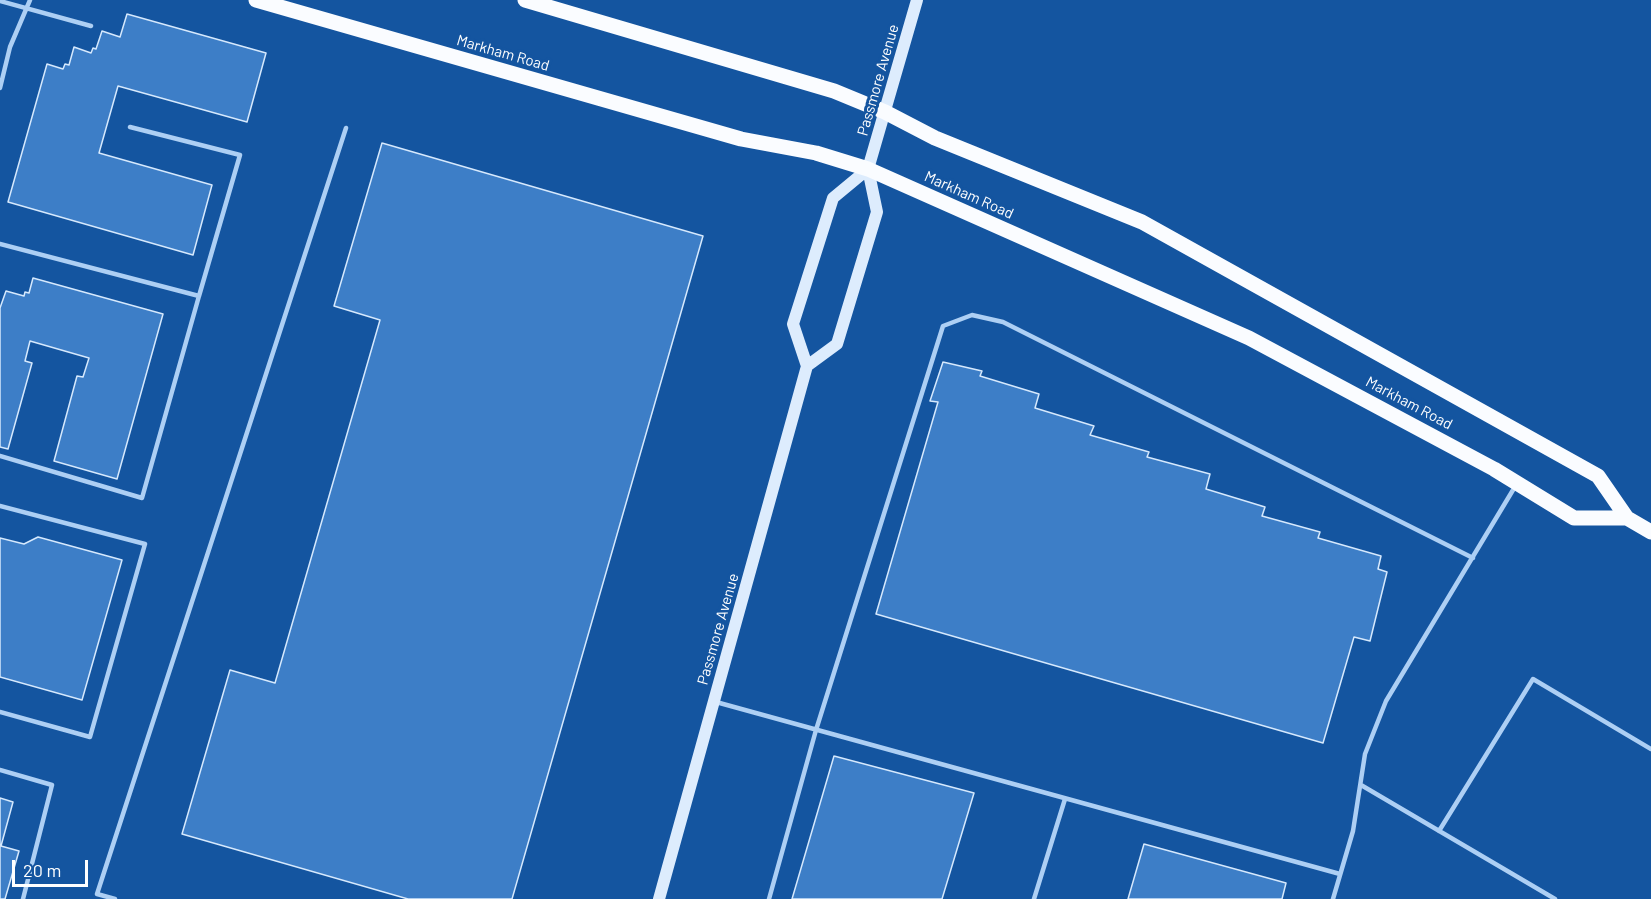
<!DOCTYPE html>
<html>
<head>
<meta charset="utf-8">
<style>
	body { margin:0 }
	#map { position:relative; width:1651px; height:899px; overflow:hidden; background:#1455a0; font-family:Barlow,sans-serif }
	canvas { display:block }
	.scale { position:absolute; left:12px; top:860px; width:76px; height:27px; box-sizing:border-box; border:3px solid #fff; border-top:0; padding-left:8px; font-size:18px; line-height:21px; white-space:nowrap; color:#fff; -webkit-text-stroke:4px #1455a0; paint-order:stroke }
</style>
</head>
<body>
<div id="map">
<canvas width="1651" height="899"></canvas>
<div class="scale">20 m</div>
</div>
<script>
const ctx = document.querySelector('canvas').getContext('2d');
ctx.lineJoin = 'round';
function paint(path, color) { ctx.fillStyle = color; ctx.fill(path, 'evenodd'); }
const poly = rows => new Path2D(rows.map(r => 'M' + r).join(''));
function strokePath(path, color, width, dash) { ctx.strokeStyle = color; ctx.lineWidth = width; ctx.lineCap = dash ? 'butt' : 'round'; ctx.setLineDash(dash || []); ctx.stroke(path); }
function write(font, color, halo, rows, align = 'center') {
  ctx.font = font + ' Barlow,sans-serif'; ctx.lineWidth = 6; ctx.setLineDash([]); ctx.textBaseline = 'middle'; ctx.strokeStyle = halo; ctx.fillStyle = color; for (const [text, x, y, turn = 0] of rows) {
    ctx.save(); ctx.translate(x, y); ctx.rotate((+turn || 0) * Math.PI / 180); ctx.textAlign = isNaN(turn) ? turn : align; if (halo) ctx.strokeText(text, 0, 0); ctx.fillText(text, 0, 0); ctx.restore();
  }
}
const building = poly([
	[127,14,266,53,247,122,118,86,99,153,212,185,193,255,8,202,47,64,63,69,65,64,69,65,74,47,91,53,93,48,96,49,102,31,120,37,127,14],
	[382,143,703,236,512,899,408,899,182,834,230,670,275,683,380,320,334,306,382,143],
	[33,278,163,314,117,479,54,461,77,376,83,377,89,358,30,341,25,361,32,363,8,449,0,447,0,308,6,291,24,296,25,292,29,293,33,278],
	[943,362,982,371,980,376,1039,394,1035,408,1094,426,1090,435,1149,452,1147,457,1210,474,1206,489,1265,507,1262,516,1320,532,1318,538,1381,556,1378,569,1387,572,1370,641,1354,637,1323,743,876,614,938,402,930,401,943,362],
	[38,537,122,560,82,700,0,677,0,538,24,544,38,537],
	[834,756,974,793,942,899,792,899,834,756],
	[0,798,13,802,1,846,19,851,5,899,0,899,0,798],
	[1144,844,1286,883,1282,899,1128,899,1144,844]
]);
paint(building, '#3d7ec7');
strokePath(building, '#d6e9fd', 1.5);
strokePath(poly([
	[0,1,91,26],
	[0,88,10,47,30,0],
	[130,127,240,155,199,296],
	[0,244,199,296,142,498,0,456],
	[0,506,145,544,90,737,0,712],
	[716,702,1340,874],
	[0,770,52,785,23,899],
	[1361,785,1555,899],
	[1439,831,1533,679,1651,749],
	[115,899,97,894,346,128],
	[769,899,816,730,943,326,972,315,1003,322,1473,558],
	[1034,899,1065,799],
	[1333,899,1353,831,1365,754,1386,701,1516,485]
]), '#adcff4', 4.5);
strokePath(poly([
	[807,366,837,344,877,212,868,169,917,0],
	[659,899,807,366,793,324,833,198,868,169]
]), '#ddecfd', 12);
strokePath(poly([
	[256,0,741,139,816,153,868,169,1249,338,1494,469,1574,518,1627,518],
	[525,0,834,91,885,112,935,138,1142,222,1598,476,1627,518,1651,532]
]), '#fafcff', 15);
write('15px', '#fff', '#1455a0', [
	["Markham Road",503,53,16],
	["Passmore Avenue",878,80,-74],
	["Markham Road",969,195,24],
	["Markham Road",1409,403,28],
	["Passmore Avenue",718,629,-74]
]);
</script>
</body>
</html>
